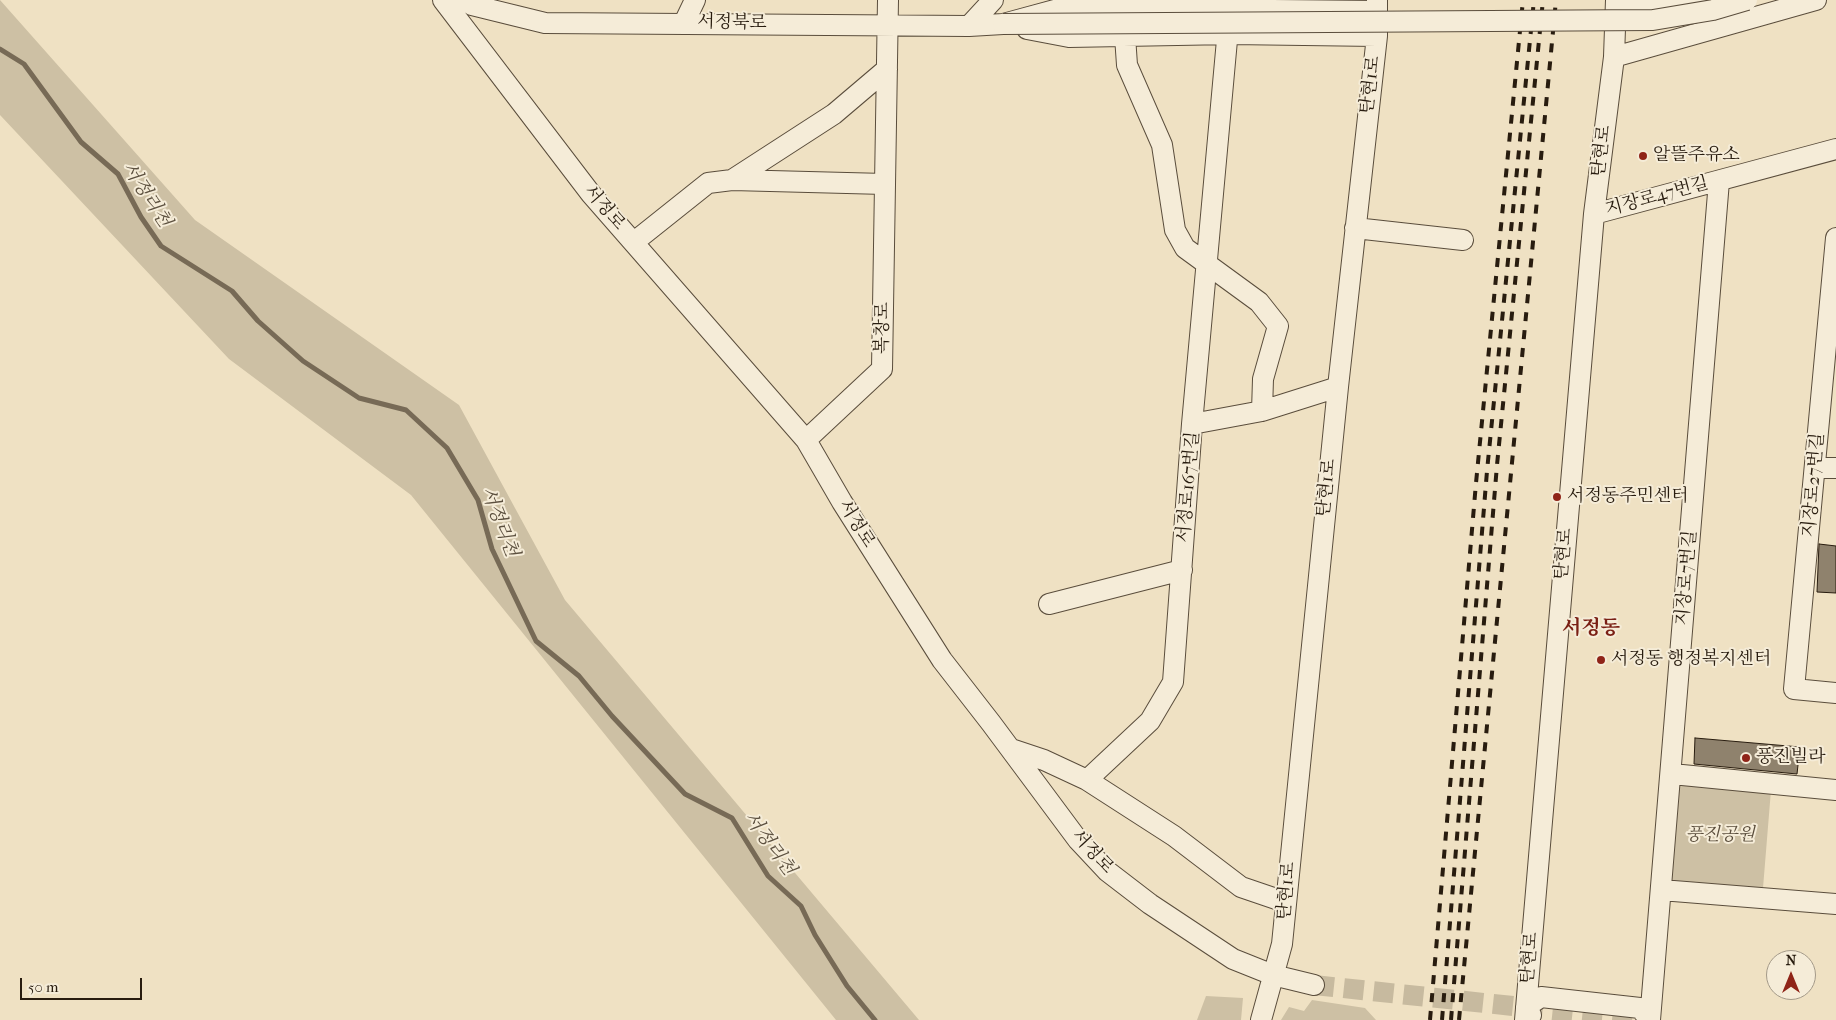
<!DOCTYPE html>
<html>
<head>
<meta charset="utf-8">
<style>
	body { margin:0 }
	#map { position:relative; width:1836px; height:1020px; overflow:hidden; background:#efe1c3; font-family:"IM FELL French Canon",serif }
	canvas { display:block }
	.north { position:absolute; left:1766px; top:950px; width:50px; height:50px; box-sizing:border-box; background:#f5ecd8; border:1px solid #a39988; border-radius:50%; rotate:0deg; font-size:14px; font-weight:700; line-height:20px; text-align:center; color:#281c0f }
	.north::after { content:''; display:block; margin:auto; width:18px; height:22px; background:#8f2418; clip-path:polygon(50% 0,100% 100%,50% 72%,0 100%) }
	.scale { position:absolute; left:20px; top:978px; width:122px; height:22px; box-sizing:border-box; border:2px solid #281c0f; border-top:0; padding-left:6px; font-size:15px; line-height:18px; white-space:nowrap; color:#281c0f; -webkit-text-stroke:4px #f5ecd8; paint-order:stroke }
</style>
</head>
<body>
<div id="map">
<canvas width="1836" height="1020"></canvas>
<div class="north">N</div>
<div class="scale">50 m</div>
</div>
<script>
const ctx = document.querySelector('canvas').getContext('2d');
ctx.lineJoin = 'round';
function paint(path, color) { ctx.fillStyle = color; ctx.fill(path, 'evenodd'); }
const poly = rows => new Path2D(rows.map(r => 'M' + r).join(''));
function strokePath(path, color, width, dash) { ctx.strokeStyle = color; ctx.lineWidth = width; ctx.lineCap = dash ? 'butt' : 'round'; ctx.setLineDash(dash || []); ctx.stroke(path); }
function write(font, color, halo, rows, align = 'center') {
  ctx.font = font + ' "IM FELL French Canon","Noto Serif KR",serif'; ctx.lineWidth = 4; ctx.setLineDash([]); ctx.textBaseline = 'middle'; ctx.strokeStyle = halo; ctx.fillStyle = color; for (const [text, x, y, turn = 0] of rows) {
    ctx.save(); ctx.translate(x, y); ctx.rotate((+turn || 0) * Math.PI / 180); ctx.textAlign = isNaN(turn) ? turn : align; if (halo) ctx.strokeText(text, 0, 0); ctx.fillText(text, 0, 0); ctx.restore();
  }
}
paint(poly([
	[0,0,195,220,459,405,565,600,919,1020,836,1020,411,495,229,359,0,115],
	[1679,782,1771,790,1763,888,1669,882],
	[1206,996,1243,998,1241,1020,1197,1020],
	[1312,1000,1365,1008,1376,1020,1281,1020,1289,1007,1304,1011]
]), '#cdc0a4');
strokePath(poly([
	[0,49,24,64,81,142,118,174,141,217,161,246,232,291,258,321,303,361,359,398,406,410,447,448,478,500,492,549,536,641,579,676,612,716,685,794,732,818,768,876,801,906,815,935,847,986,875,1020]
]), '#776a56', 5);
const building = poly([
	[1819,544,1836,546,1836,593,1817,592,1819,544],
	[1695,738,1800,747,1797,774,1694,764,1695,738]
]);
paint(building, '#8f826d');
strokePath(building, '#281c0f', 1);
strokePath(poly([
	[1314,985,1646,1020]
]), '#c7ba9f', 20, [20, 10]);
const minor = poly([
	[443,0,591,194,806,440,842,502,942,660,991,723,1078,840,1107,871,1150,904,1233,959,1273,975,1314,985],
	[465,0,472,5,545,23,969,26,1003,24,1062,8,1377,11],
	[1616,10,1664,10,1702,0],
	[684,23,695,0],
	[969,26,993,0],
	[1027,29,1069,37,1231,34,1377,36],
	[1614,57,1816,0],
	[732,180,834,114,887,69],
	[1594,214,1836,149],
	[1355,228,1463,240],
	[1836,238,1794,689,1836,693],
	[634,242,708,183,732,180,885,184],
	[1262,411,1338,387],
	[1192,424,1230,7],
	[806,440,882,369,888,0],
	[1816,468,1836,468],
	[1049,604,1182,570],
	[1011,749,1044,760,1087,780,1150,721,1173,682,1192,424,1262,411,1263,379,1278,326,1259,302,1185,248,1175,230,1162,145,1127,65,1125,36],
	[1672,774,1836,790],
	[1087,780,1174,836,1241,887,1285,902],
	[1661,890,1836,904],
	[1531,1015,1526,1007,1541,997,1640,1008,1650,1020],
	[1261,1020,1282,944,1338,387,1377,36,1377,0],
	[1525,1020,1594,214,1614,57,1616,0],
	[1650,1020,1719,181]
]);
strokePath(minor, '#5a4d3c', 22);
strokePath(minor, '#f5ecd8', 20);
strokePath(poly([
	[1430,1020,1476,483,1523,0],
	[1442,1020,1487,471,1534,0],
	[1451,1020,1497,465,1543,0],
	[1459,1020,1556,0]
]), '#281c0f', 4, [9, 9]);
const minorBridge = poly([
	[1003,24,1653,20,1713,10,1747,0]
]);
strokePath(minorBridge, '#5a4d3c', 22, []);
strokePath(minorBridge, '#f5ecd8', 20);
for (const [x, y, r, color] of [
	[1643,156,5,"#8f2418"],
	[1557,497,5,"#8f2418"],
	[1601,660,5,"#8f2418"],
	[1746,758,5,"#8f2418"]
]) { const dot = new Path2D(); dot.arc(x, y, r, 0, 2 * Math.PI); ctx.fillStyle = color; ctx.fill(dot); strokePath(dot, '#f5ecd8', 2); }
write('18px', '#281c0f', '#f5ecd8', [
	["서정북로",732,23,1],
	["탄현1로",1371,85,-83],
	["탄현로",1602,151,-83],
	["지장로47번길",1657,197,-15],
	["서정로",604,208,49],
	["복창로",883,328,-89],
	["지장로27번길",1814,485,-85],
	["서정로167번길",1189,487,-85],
	["탄현1로",1327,488,-84],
	["서정로",856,524,58],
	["탄현로",1564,554,-85],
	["지장로7번길",1687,578,-85],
	["서정로",1092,852,47],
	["탄현1로",1287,891,-85],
	["탄현로",1530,958,-85]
]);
write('18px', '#281c0f', '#f5ecd8', [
	["알뜰주유소",1653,156],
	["서정동주민센터",1567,497],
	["서정동 행정복지센터",1611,660],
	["풍진빌라",1756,758]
], 'left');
write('italic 18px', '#5a4d3c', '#f5ecd8', [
	["풍진공원",1720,836]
]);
write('italic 19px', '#5c503f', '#f5ecd8', [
	["서정리천",146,195,57],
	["서정리천",499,522,69],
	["서정리천",769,844,54]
]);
write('bold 20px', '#7a1f14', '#f5ecd8', [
	["서정동",1591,629]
]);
</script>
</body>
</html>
